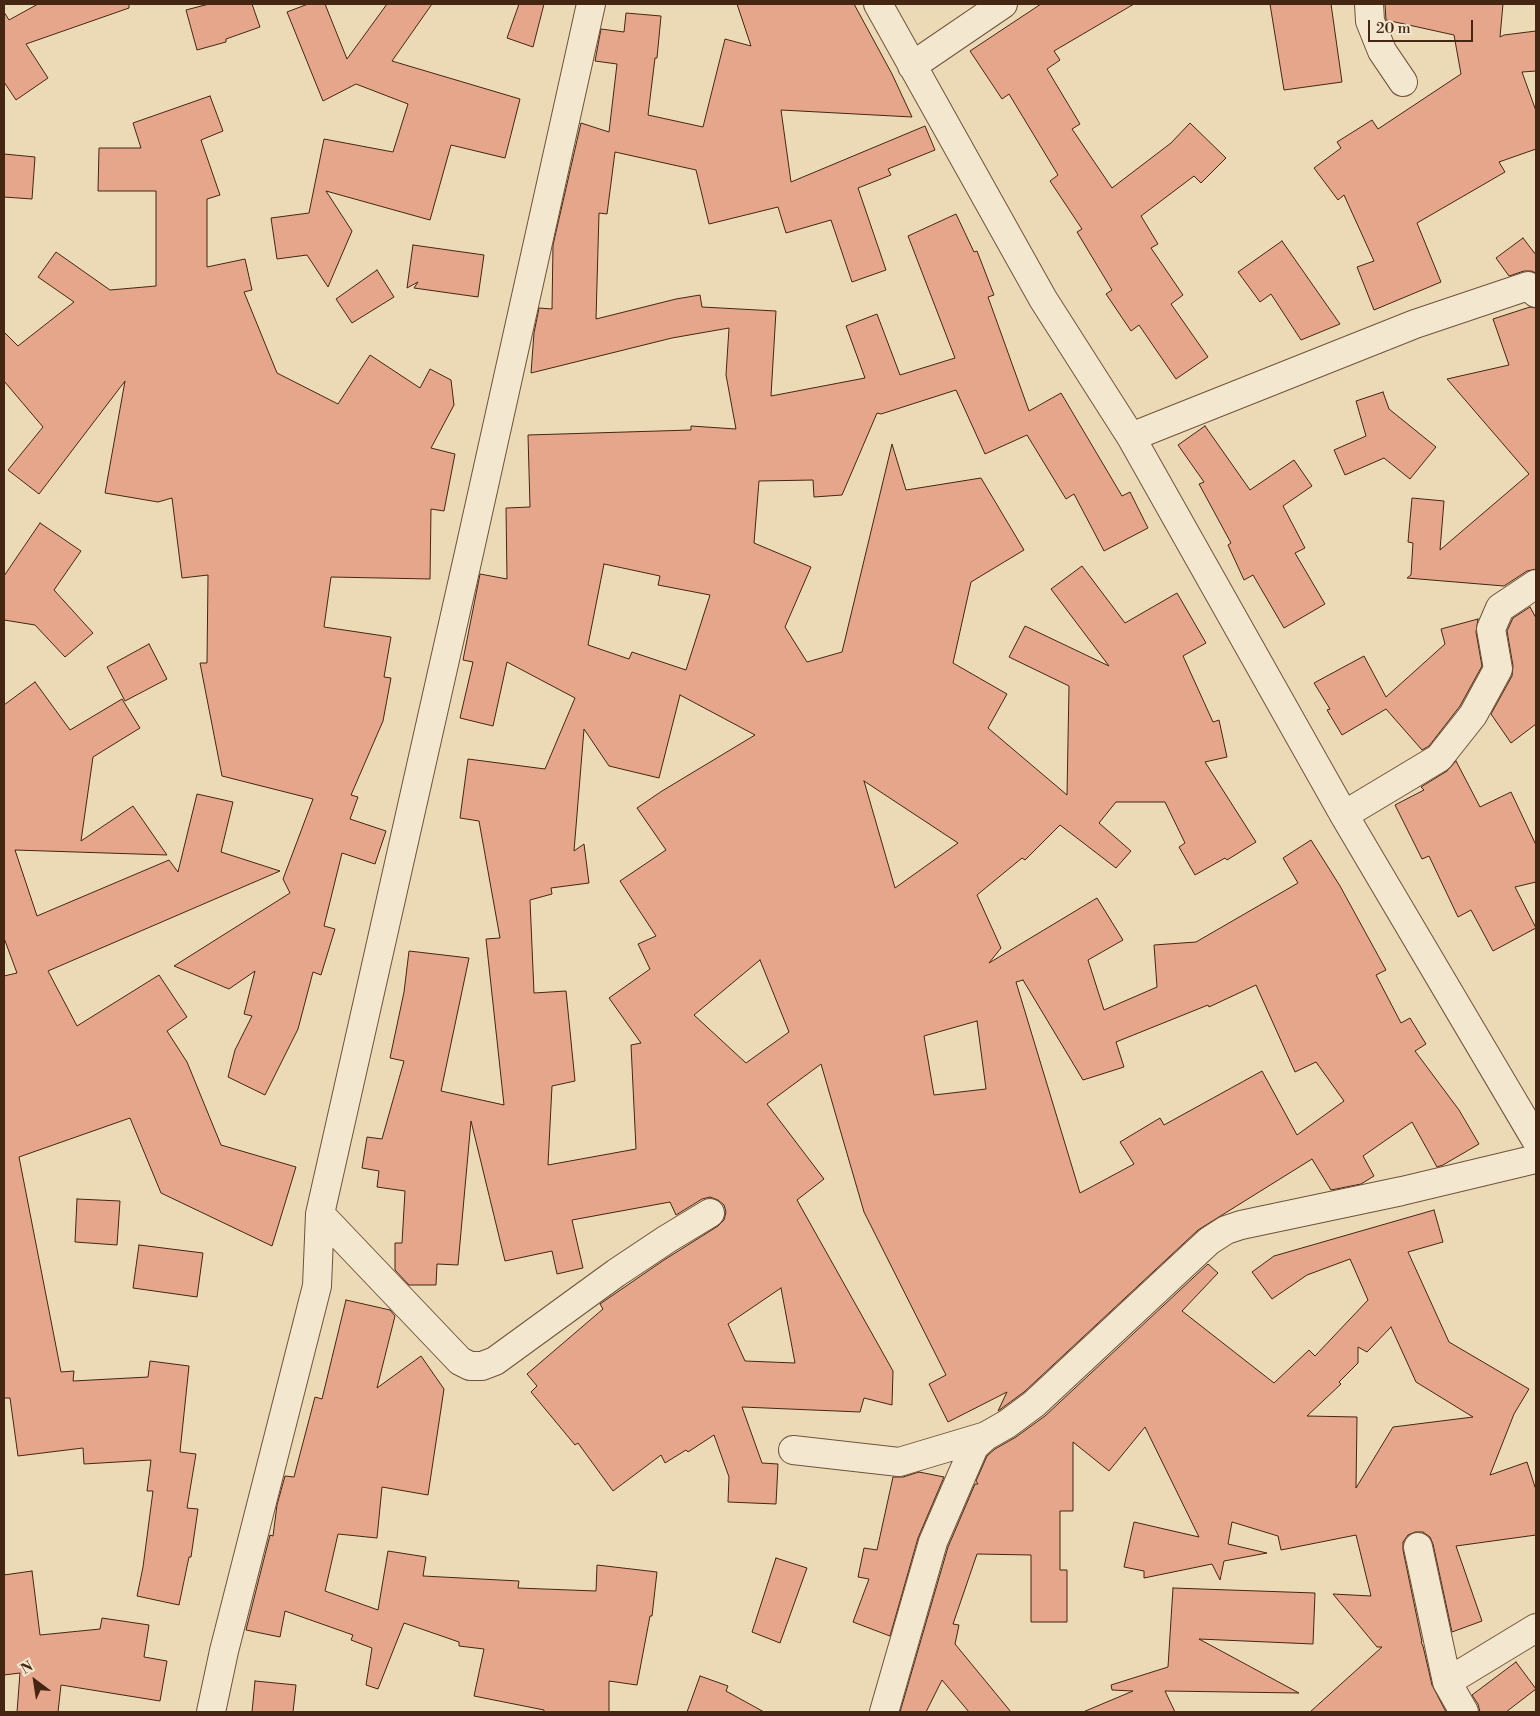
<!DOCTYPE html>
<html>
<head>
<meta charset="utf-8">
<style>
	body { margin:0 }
	#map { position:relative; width:1540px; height:1716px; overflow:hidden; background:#ecdab6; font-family:"Libre Bodoni",serif }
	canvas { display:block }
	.frame { position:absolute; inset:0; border:5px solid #452612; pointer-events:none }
	.north { position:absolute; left:10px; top:1656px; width:50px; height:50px; -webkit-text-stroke:4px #f3e7d0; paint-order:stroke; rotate:329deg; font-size:14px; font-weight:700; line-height:20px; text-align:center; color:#452612 }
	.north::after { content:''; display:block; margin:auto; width:18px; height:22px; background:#452612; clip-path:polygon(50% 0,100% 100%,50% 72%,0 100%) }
	.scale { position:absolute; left:1368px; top:20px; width:105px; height:22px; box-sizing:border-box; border:2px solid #452612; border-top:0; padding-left:6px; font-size:15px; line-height:18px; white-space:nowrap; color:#452612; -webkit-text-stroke:4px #f3e7d0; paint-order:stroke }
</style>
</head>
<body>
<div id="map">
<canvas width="1540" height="1716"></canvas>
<div class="frame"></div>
<div class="north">N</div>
<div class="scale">20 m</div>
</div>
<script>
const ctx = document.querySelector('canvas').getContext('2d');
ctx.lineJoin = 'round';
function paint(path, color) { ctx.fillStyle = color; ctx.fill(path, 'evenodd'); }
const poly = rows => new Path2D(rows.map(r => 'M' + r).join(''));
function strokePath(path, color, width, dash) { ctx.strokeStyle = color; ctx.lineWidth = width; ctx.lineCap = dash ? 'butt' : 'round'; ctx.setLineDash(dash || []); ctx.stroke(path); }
const building = poly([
	[38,4,129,4,129,8,26,44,48,78,16,100,4,82,4,12,9,20,38,4],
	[209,4,252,4,260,27,226,39,226,42,197,50,186,10,209,4],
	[308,4,325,4,347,59,387,4,432,4,392,61,520,99,505,158,451,145,430,220,326,191,352,231,328,287,307,255,277,259,271,218,309,213,324,139,393,152,408,104,356,84,323,101,287,12,308,4],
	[519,4,544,4,533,47,507,38,519,4],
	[737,4,854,4,892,74,912,117,781,110,791,182,925,126,935,150,888,169,891,175,858,188,886,270,852,282,831,220,786,233,778,207,709,224,696,170,615,152,607,214,599,213,596,319,676,299,700,295,702,307,776,311,771,396,865,378,846,326,877,314,900,375,955,358,908,236,956,214,974,252,977,251,994,295,988,297,1029,411,1061,393,1122,496,1130,492,1148,528,1104,551,1074,494,1066,499,1027,435,985,454,956,390,881,414,877,413,842,495,814,497,813,480,759,481,754,543,811,567,785,627,807,662,842,652,892,444,906,490,981,478,1024,550,971,582,953,663,1007,694,988,728,1067,795,1069,686,1009,657,1025,626,1109,666,1051,589,1082,566,1125,623,1177,593,1206,643,1183,656,1213,722,1219,720,1227,757,1205,762,1256,842,1227,860,1225,858,1195,875,1179,847,1185,843,1165,802,1116,802,1099,823,1131,851,1116,868,1060,825,1025,860,1022,858,977,895,1001,948,989,963,1097,898,1123,940,1088,960,1104,1010,1157,987,1154,945,1196,942,1298,883,1283,858,1311,840,1340,886,1386,970,1376,975,1401,1023,1410,1018,1426,1044,1415,1051,1459,1110,1479,1144,1443,1165,1437,1167,1412,1122,1363,1156,1374,1176,1361,1184,1331,1190,1312,1159,1198,1230,1024,1392,998,1411,1007,1392,948,1422,929,1384,946,1375,864,1212,821,1064,767,1104,824,1179,797,1200,893,1371,892,1405,864,1398,860,1412,742,1407,762,1463,778,1464,776,1504,728,1502,729,1477,714,1435,688,1452,686,1450,665,1463,661,1455,613,1491,578,1443,575,1445,531,1392,537,1386,527,1374,603,1309,600,1304,664,1260,718,1226,724,1220,726,1212,724,1205,718,1200,710,1197,702,1199,676,1215,670,1202,572,1220,583,1268,557,1274,552,1251,505,1261,471,1121,458,1265,437,1264,436,1285,409,1285,395,1270,395,1243,402,1243,405,1191,377,1187,379,1171,362,1168,367,1137,382,1139,404,1061,390,1058,404,992,409,951,469,958,441,1091,504,1105,486,939,500,938,479,821,460,818,468,759,545,769,575,698,507,662,493,726,460,718,473,662,463,660,480,574,507,579,506,508,530,507,528,435,691,430,691,426,736,429,726,375,729,328,672,338,531,373,534,333,539,308,552,309,553,245,581,123,609,132,617,64,595,61,601,29,624,32,626,13,661,16,657,58,655,58,648,115,703,127,725,39,751,46,737,4],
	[604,564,660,576,658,585,710,595,686,670,632,652,629,659,588,645,604,564],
	[680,695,755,735,662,791,637,808,666,850,620,881,656,936,638,944,650,969,609,998,641,1043,631,1045,636,1149,548,1165,552,1086,575,1081,566,991,534,993,530,900,552,894,551,888,589,883,584,844,574,851,584,729,609,766,659,778,680,695],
	[864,781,958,843,895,888,864,781],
	[760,960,789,1032,746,1063,694,1015,760,960],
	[1023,980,1083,1080,1124,1067,1116,1042,1208,1005,1209,1007,1256,985,1295,1072,1316,1062,1344,1101,1297,1135,1262,1071,1164,1125,1160,1118,1120,1142,1134,1164,1080,1193,1016,982,1023,980],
	[977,1021,986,1089,934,1095,924,1036,977,1021],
	[781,1288,795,1363,745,1361,728,1324,781,1288],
	[1041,4,1134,4,1054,51,1060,60,1047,69,1080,124,1072,129,1112,188,1171,143,1190,123,1226,158,1201,183,1194,176,1141,216,1158,244,1151,248,1183,295,1171,304,1208,357,1176,379,1139,325,1131,331,1106,294,1112,290,1077,232,1082,229,1050,181,1058,175,1009,94,1002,99,970,51,1041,4],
	[1270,4,1331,4,1342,82,1284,90,1270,4],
	[1385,4,1503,4,1500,37,1504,35,1536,31,1536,71,1522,72,1536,111,1536,149,1499,162,1505,172,1417,223,1441,282,1374,310,1357,267,1374,261,1344,195,1338,200,1314,168,1341,148,1337,142,1372,120,1378,129,1461,74,1454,35,1386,20,1385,4],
	[210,96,223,131,201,140,220,195,207,199,207,267,245,259,252,290,244,292,277,373,338,404,370,355,420,388,430,369,451,380,454,405,431,448,455,454,444,511,431,509,430,579,331,577,324,627,391,637,384,677,391,678,383,721,351,795,358,797,350,819,386,831,375,864,342,853,324,926,335,929,321,975,313,972,298,1029,265,1095,228,1077,235,1050,252,1016,244,1014,255,971,229,989,174,966,290,893,283,879,313,799,222,776,200,663,207,663,208,575,182,578,172,498,158,502,105,493,125,381,39,494,8,470,43,427,4,381,4,332,18,346,74,302,38,277,56,252,110,290,156,286,156,191,98,191,99,148,141,148,133,123,210,96],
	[4,154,35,157,32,199,4,197,4,154],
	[1523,238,1536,255,1536,273,1531,271,1524,271,1509,276,1496,258,1523,238],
	[1282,241,1340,324,1301,340,1271,294,1260,302,1238,272,1282,241],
	[413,245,484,255,478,297,414,288,418,282,407,288,413,245],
	[377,270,394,297,352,323,336,299,377,270],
	[1530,307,1536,308,1536,569,1527,571,1504,586,1407,578,1411,575,1413,543,1408,542,1412,498,1444,501,1440,550,1529,474,1447,379,1509,365,1493,319,1530,307],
	[1383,392,1389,409,1436,447,1410,479,1384,458,1345,475,1334,450,1366,436,1356,401,1383,392],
	[1205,426,1250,490,1294,460,1312,486,1283,506,1305,548,1295,553,1325,604,1284,628,1253,575,1244,580,1228,545,1231,543,1199,484,1204,482,1178,445,1205,426],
	[40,523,81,551,54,590,93,633,65,657,35,625,4,620,4,576,40,523],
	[1530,607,1536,618,1536,724,1511,743,1491,714,1512,676,1513,666,1507,631,1513,618,1530,607],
	[1478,619,1476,632,1482,666,1460,706,1429,746,1422,750,1386,709,1342,735,1327,710,1330,709,1314,683,1364,656,1386,697,1445,644,1441,629,1478,619],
	[149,644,167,679,125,701,107,667,149,644],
	[35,682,70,730,122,699,140,728,93,757,81,841,133,806,167,855,15,850,37,916,169,860,178,872,197,794,233,802,221,852,280,871,48,971,77,1026,159,975,187,1017,167,1031,187,1062,221,1145,296,1167,272,1246,161,1193,130,1118,19,1157,61,1372,74,1371,73,1381,148,1377,150,1361,189,1366,180,1452,196,1454,187,1508,198,1509,191,1557,189,1557,179,1605,137,1596,143,1567,153,1491,147,1491,151,1460,84,1464,83,1448,18,1456,10,1398,4,1398,4,976,17,973,4,938,4,705,35,682],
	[1456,761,1480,807,1511,792,1536,845,1536,882,1515,887,1536,928,1493,951,1471,910,1458,917,1429,856,1422,859,1395,805,1424,790,1421,787,1447,771,1456,761],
	[77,1199,120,1201,117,1245,75,1242,77,1199],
	[1434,1210,1443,1242,1408,1252,1449,1342,1529,1389,1514,1414,1490,1475,1527,1462,1536,1490,1536,1535,1456,1546,1482,1621,1452,1632,1433,1544,1430,1537,1423,1532,1415,1532,1408,1535,1403,1542,1403,1550,1422,1642,1421,1642,1423,1646,1432,1685,1446,1712,1310,1712,1382,1647,1377,1647,1333,1594,1371,1596,1356,1535,1281,1550,1278,1536,1232,1522,1228,1544,1267,1553,1224,1561,1220,1580,1212,1564,1144,1578,1144,1571,1124,1567,1134,1522,1199,1537,1145,1427,1109,1471,1073,1442,1073,1511,1060,1511,1060,1570,1067,1570,1067,1622,1031,1622,1031,1555,977,1554,953,1624,959,1625,955,1644,1011,1712,969,1712,942,1680,926,1712,900,1712,948,1547,975,1484,978,1484,976,1481,987,1456,995,1449,1016,1437,1045,1416,1208,1264,1218,1273,1182,1311,1274,1383,1309,1350,1315,1356,1368,1300,1350,1259,1307,1275,1272,1299,1252,1272,1274,1256,1434,1210],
	[1391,1327,1416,1382,1473,1417,1393,1427,1356,1488,1357,1417,1307,1416,1341,1384,1339,1382,1358,1363,1358,1347,1367,1352,1391,1327],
	[139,1245,203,1253,197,1297,133,1288,139,1245],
	[346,1300,390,1310,395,1316,377,1388,421,1356,444,1389,428,1495,382,1487,377,1538,338,1534,325,1591,378,1610,388,1551,426,1557,423,1576,519,1581,518,1588,596,1591,597,1565,657,1572,652,1616,650,1616,637,1685,609,1681,609,1712,544,1712,544,1710,474,1696,484,1649,459,1646,459,1642,404,1623,378,1689,366,1685,372,1648,351,1640,353,1635,285,1611,280,1637,246,1630,270,1535,273,1536,277,1505,285,1476,294,1477,315,1397,322,1399,346,1300],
	[919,1472,944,1477,918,1538,890,1636,853,1622,869,1579,858,1577,864,1548,877,1550,893,1477,903,1477,919,1472],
	[776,1558,807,1568,780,1643,752,1632,776,1558],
	[32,1571,40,1635,100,1629,102,1618,149,1625,144,1657,167,1661,160,1701,61,1685,58,1712,17,1712,20,1673,4,1675,4,1575,32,1571],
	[1173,1588,1315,1593,1313,1644,1199,1639,1299,1693,1165,1691,1175,1712,1083,1712,1133,1691,1112,1690,1111,1685,1168,1667,1173,1588],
	[1516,1662,1536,1689,1506,1712,1480,1712,1478,1704,1472,1695,1516,1662],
	[700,1676,728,1686,726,1691,764,1712,687,1712,700,1676],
	[255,1681,296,1685,293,1712,252,1712,255,1681]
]);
paint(building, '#e5a68b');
strokePath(building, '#452612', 1);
const minor = poly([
	[878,4,1043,299,1131,437,1344,815,1536,1140],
	[1369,4,1370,21,1382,51,1403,82],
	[912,66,1003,4],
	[1131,437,1415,324,1528,286,1536,293],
	[1344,815,1439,758,1473,715,1498,669,1491,629,1500,608,1536,584],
	[320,1214,460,1361,470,1366,482,1366,495,1361,616,1273,667,1239,710,1213],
	[793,1450,899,1462,986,1436,1007,1424,1034,1404,1196,1253,1209,1241,1226,1230,1241,1225,1402,1191,1536,1159],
	[1418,1547,1447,1682,1464,1712],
	[1447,1682,1536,1628],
	[211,1712,224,1651,317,1286,320,1214,469,553,591,4],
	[884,1712,933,1542,974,1447,986,1436]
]);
strokePath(minor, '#6f533b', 30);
strokePath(minor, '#f3e7d0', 28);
</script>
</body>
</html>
